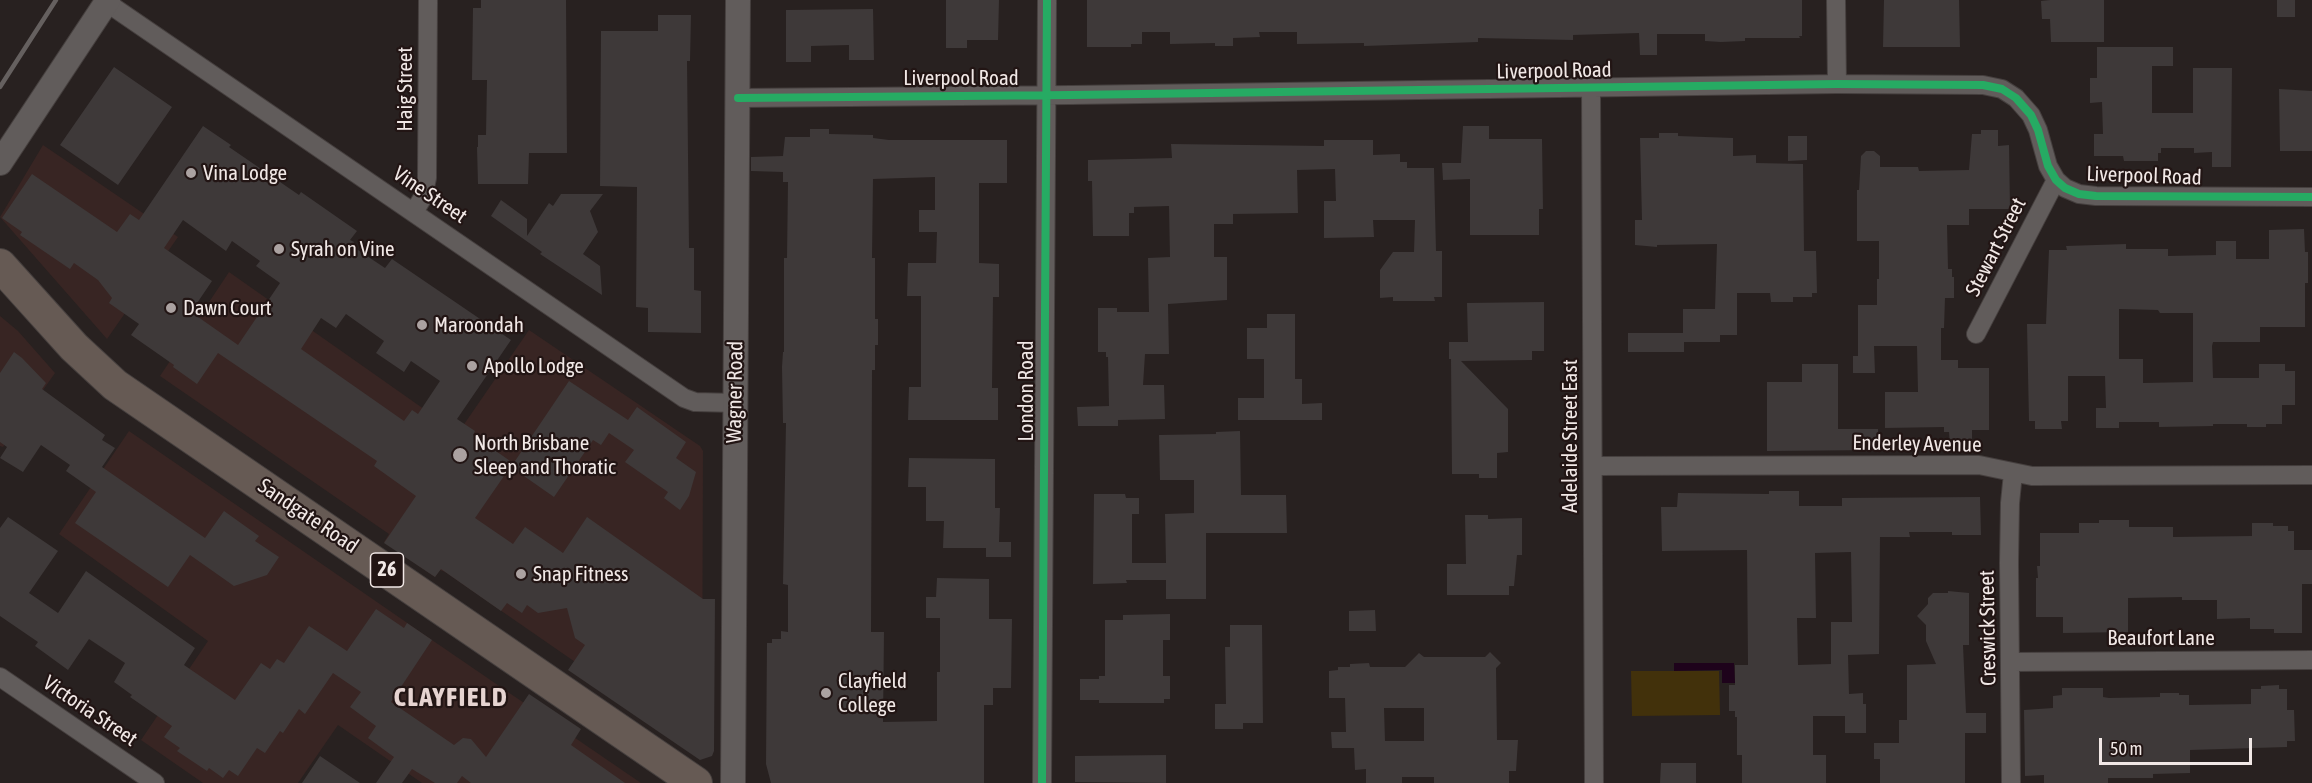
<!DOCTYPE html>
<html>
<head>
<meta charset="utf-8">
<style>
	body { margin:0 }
	#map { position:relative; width:2312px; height:783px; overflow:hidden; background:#282120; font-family:"Asap Condensed",sans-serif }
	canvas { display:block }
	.scale { position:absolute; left:2099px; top:738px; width:153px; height:27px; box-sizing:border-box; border:3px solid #f1e8e6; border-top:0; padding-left:8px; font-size:18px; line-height:21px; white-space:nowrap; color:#f1e8e6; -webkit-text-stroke:4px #221514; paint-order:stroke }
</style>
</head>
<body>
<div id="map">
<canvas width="2312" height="783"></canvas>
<div class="scale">50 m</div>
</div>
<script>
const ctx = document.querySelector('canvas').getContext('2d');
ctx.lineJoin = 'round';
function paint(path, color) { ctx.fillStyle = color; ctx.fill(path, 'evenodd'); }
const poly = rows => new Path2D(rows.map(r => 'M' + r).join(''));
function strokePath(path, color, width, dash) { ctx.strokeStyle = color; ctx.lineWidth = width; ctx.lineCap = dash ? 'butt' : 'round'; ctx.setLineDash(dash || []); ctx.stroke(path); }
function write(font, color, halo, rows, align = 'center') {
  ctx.font = font + ' "Asap Condensed",sans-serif'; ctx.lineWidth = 4.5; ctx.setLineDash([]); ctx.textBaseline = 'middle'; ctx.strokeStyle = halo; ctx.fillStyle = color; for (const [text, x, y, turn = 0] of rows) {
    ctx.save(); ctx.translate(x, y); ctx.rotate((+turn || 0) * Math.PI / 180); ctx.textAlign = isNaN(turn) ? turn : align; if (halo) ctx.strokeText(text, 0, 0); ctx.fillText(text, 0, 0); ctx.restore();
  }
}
paint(poly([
	[43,145,178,237,107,339,0,217],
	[229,272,458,433,529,330,700,446,703,451,702,739,688,740,445,572,440,570,435,577,384,542,389,534,160,376],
	[0,316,18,331,55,373,3,447,0,446],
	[129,431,432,640,641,783,422,783,338,725,298,783,203,783,141,740,208,641,59,534]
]), '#382523');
paint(poly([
	[1631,671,1719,671,1720,715,1632,716]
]), '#42310b');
paint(poly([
	[1674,663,1734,663,1735,683,1722,683,1722,670,1674,671]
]), '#1e031b');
paint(poly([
	[481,0,566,0,567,153,529,153,528,184,478,184,477,147,478,147,478,135,486,135,487,80,472,80,473,8,481,8],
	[946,0,999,0,998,40,967,40,967,48,946,48],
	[1087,0,1802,0,1802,36,1799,36,1800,38,1745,38,1745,41,1721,42,1705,41,1705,34,1657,34,1657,55,1640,55,1639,33,1573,35,1573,40,1478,38,1478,42,1364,46,1364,43,1297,44,1297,32,1259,32,1260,37,1233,38,1233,46,1215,46,1215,43,1170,44,1170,32,1142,32,1142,44,1131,44,1131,47,1087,47],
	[1884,0,1959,0,1960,47,1883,47],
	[2050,0,2104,0,2104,42,2051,42,2050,19,2042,19,2041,1],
	[2277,0,2295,0,2295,17,2277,17],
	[873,9,874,60,849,60,849,45,811,46,811,62,786,62,786,10],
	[658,15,691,15,690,61,687,61,689,248,694,248,694,290,701,291,701,333,648,332,648,308,636,307,637,187,600,186,601,31,658,31],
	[2097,47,2173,47,2173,66,2152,66,2152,113,2193,113,2193,68,2232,68,2231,167,2212,167,2212,152,2194,153,2194,148,2161,148,2161,153,2158,153,2158,161,2124,161,2123,156,2094,156,2094,134,2103,134,2102,102,2090,103,2090,78,2097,78],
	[114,67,172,107,118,185,60,145],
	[2279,89,2312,91,2312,151,2280,151],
	[203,126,231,145,229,147,299,195,301,192,357,231,350,240,354,242,352,246,385,268,392,259,511,340,457,419,475,431,473,435,513,463,475,518,513,544,525,527,563,553,587,517,703,599,715,599,714,751,712,756,700,760,568,670,585,645,575,638,567,608,538,613,527,605,522,613,507,603,501,611,441,569,435,577,384,543,416,496,374,466,377,461,218,353,197,384,173,367,174,365,131,335,139,324,109,303,112,298,98,280,74,263,70,269,20,235,22,232,2,218,32,174,117,232,130,214,139,220],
	[183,220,226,251,232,241,260,261,256,266,280,283,238,345,191,312,212,281,164,248],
	[346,314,384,341,376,353,404,372,411,361,440,381,418,414,412,410,404,421,301,349,321,318,336,328],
	[1463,126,1489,126,1489,139,1542,139,1543,209,1539,209,1539,235,1470,235,1470,179,1443,180,1442,163,1461,163],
	[810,129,829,129,829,134,873,135,873,138,889,140,1007,140,1007,183,979,183,979,263,999,264,999,297,993,297,992,388,998,388,998,420,908,420,909,387,921,387,921,296,907,296,908,263,936,263,937,232,919,232,919,210,935,210,935,177,873,179,872,258,875,258,875,319,878,319,878,345,875,345,875,370,872,370,871,632,884,632,883,722,937,721,937,672,940,672,940,618,926,618,926,597,936,597,937,578,989,579,989,619,1012,619,1011,688,993,688,993,705,984,705,984,783,771,783,766,764,767,643,772,643,772,639,781,639,781,631,788,632,788,585,783,584,786,423,783,423,782,367,783,352,784,352,784,258,787,258,788,182,783,182,783,172,751,171,751,157,783,156,785,137,810,137],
	[1981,130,1998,130,1998,146,2009,145,2010,209,1969,209,1969,225,1947,225,1948,269,1952,269,1952,277,1954,277,1954,298,1945,298,1944,328,1941,328,1941,360,1958,360,1958,368,1989,368,1989,430,1972,430,1972,446,1950,446,1949,432,1944,432,1944,427,1885,428,1885,392,1918,392,1917,346,1874,346,1875,373,1853,373,1853,356,1858,356,1858,305,1877,305,1877,279,1879,279,1879,241,1857,241,1857,190,1859,190,1861,156,1866,151,1874,151,1880,156,1880,167,1918,167,1919,171,1969,170,1972,134,1981,134],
	[1659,133,1678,133,1678,136,1733,138,1733,156,1756,155,1756,163,1803,164,1804,251,1816,251,1817,293,1812,293,1812,297,1793,297,1793,302,1771,302,1770,293,1737,293,1737,335,1720,335,1720,342,1684,342,1684,352,1628,352,1628,333,1683,333,1683,309,1715,309,1717,244,1657,245,1657,247,1635,245,1635,220,1642,220,1640,138,1659,138],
	[1788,136,1807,136,1807,160,1788,161],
	[1324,140,1373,140,1373,155,1400,154,1400,162,1407,162,1407,168,1434,168,1436,251,1442,251,1442,297,1434,297,1435,301,1393,301,1393,297,1380,298,1380,270,1393,252,1414,252,1415,220,1373,220,1374,237,1324,238,1324,201,1336,201,1335,169,1297,170,1298,213,1233,214,1233,224,1214,224,1214,257,1227,257,1227,300,1168,304,1169,354,1145,354,1143,385,1164,385,1165,419,1118,420,1118,426,1078,426,1077,407,1109,406,1108,357,1106,357,1106,352,1098,352,1098,308,1117,308,1117,312,1149,312,1148,258,1170,257,1169,206,1134,207,1134,213,1129,213,1129,236,1093,236,1092,181,1088,181,1088,160,1172,158,1171,144,1324,146],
	[561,194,603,194,590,211,598,232,583,254,600,266,602,295,540,254,542,252,491,216,501,200,527,219,527,236,549,203,553,206],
	[2304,229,2305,252,2308,252,2308,283,2305,283,2305,327,2260,327,2260,342,2213,342,2212,346,2213,378,2259,378,2259,364,2285,364,2285,371,2295,371,2295,405,2282,405,2282,424,2266,424,2266,427,2247,427,2247,424,2213,424,2213,426,2159,427,2159,422,2119,422,2119,428,2096,428,2096,408,2106,408,2105,376,2068,376,2068,421,2061,421,2062,429,2035,429,2035,421,2029,421,2027,324,2046,324,2049,250,2067,250,2066,246,2126,244,2126,249,2168,249,2168,256,2216,255,2216,241,2236,241,2236,259,2269,259,2269,230],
	[2119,309,2158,310,2160,313,2193,313,2193,382,2143,383,2143,359,2119,359],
	[1544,302,1544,351,1532,351,1532,360,1461,361,1508,409,1508,452,1497,453,1497,478,1479,478,1479,474,1452,474,1451,359,1449,359,1449,342,1468,342,1467,303],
	[1267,314,1295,314,1295,379,1302,379,1302,404,1322,403,1322,420,1238,420,1238,398,1264,398,1264,359,1247,359,1247,328,1267,328],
	[14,352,22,358,46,383,42,389,105,435,102,440,115,448,102,467,205,538,224,511,259,536,255,541,279,557,267,575,234,586,190,555,168,587,75,523,96,492,66,471,70,465,41,445,23,472,0,458,7,447,0,442,0,373],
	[1802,364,1838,364,1838,429,1878,429,1878,447,1874,447,1874,450,1767,451,1767,382,1802,382],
	[569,381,628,420,637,407,686,442,676,458,696,472,689,496,680,510,664,498,668,492,625,462,634,450,609,433,601,445,593,440,554,497,511,467],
	[1240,431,1241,495,1286,495,1287,533,1206,533,1206,599,1166,599,1166,580,1126,580,1127,583,1093,584,1094,494,1125,494,1126,498,1139,498,1139,514,1132,514,1132,563,1166,563,1165,514,1194,513,1194,480,1160,480,1159,435,1216,434,1216,432],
	[909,458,995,459,995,508,1000,508,999,542,1011,542,1011,557,986,557,986,548,943,548,944,521,926,521,926,487,908,487],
	[1769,491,1799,491,1799,506,1842,506,1842,498,1980,497,1981,535,1952,535,1952,532,1909,532,1910,537,1880,537,1879,654,1848,655,1849,694,1863,693,1863,704,1866,704,1866,733,1845,733,1845,716,1813,716,1813,755,1826,755,1826,783,1742,783,1742,755,1737,755,1737,717,1735,717,1735,711,1729,711,1729,685,1735,685,1735,665,1748,665,1747,550,1662,551,1661,507,1677,507,1678,493,1769,494],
	[1851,552,1852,622,1831,622,1831,664,1798,665,1797,618,1816,618,1815,553],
	[1465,515,1488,515,1488,519,1522,518,1522,555,1517,555,1514,586,1509,586,1509,595,1447,595,1447,564,1466,564],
	[8,517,58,551,29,593,58,613,86,571,195,648,184,665,235,700,261,663,270,669,277,659,284,663,309,626,347,651,376,609,404,628,407,623,432,640,391,702,454,745,463,738,471,739,486,757,529,694,581,729,571,745,625,783,471,783,462,776,457,783,435,783,412,769,402,783,376,783,394,757,368,738,376,726,350,707,361,692,333,673,305,714,299,709,283,733,280,731,265,753,257,748,238,776,229,770,223,778,209,768,207,771,177,751,180,748,164,737,172,726,130,697,132,695,114,682,125,663,89,639,68,670,35,646,38,642,0,616,0,528],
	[2099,520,2129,520,2129,527,2173,527,2173,537,2252,536,2252,523,2273,523,2273,526,2288,526,2288,531,2294,531,2294,550,2312,550,2312,584,2302,584,2302,633,2274,633,2274,629,2250,629,2250,618,2217,619,2217,600,2182,600,2182,597,2128,598,2128,632,2063,633,2063,617,2036,617,2036,578,2038,578,2037,566,2040,566,2040,533,2079,533,2079,523,2099,523],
	[1948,591,1969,593,1969,645,1963,645,1966,713,1986,713,1986,733,1965,733,1965,783,1880,783,1880,759,1874,759,1874,743,1899,743,1899,720,1907,720,1907,665,1936,664,1926,641,1926,625,1917,616,1928,604,1928,598,1933,593,1948,593],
	[1375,610,1376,631,1349,631,1349,611],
	[1170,614,1170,640,1163,640,1163,676,1170,676,1170,699,1164,699,1164,703,1099,703,1099,700,1080,700,1080,679,1099,679,1099,676,1105,676,1105,620,1123,620,1123,615],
	[1230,625,1262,625,1263,723,1243,723,1243,729,1215,729,1215,704,1226,704,1225,647,1230,647],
	[1490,652,1501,663,1496,668,1497,740,1518,740,1516,771,1509,771,1509,783,1434,783,1434,777,1402,777,1402,783,1366,783,1366,769,1355,770,1354,748,1332,748,1331,732,1346,732,1345,698,1329,698,1329,671,1338,670,1338,667,1350,667,1350,664,1369,663,1370,667,1405,667,1419,653,1424,657,1485,657],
	[1384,708,1424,708,1424,741,1385,741],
	[2279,685,2279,689,2287,689,2287,710,2294,710,2295,741,2287,741,2287,747,2190,750,2190,773,2153,774,2153,778,2108,778,2108,783,2044,783,2044,775,2025,776,2024,710,2053,708,2053,696,2062,695,2062,688,2103,688,2103,697,2109,698,2160,697,2160,693,2179,693,2179,695,2189,695,2189,705,2251,704,2251,689,2261,689,2261,686],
	[1166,755,1166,783,1075,782,1075,756],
	[320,756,360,783,302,783],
	[1661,763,1696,763,1696,783,1660,783]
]), '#3e3939');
const minor = poly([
	[1836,0,1837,84],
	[106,2,684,398,695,402,736,403],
	[1591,89,1594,783],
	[738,98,1071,95,1837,84,1983,85,2002,89,2016,98,2031,115,2038,130,2048,166,2056,180,2065,188,2079,194,2096,196,2312,197],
	[414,212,423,197,427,178,428,0],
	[1976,334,2056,180],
	[1593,466,1979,465,2032,476,2312,475],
	[2011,662,2312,660],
	[0,677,155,783],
	[1042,783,1047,0],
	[2011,783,2009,563,2010,503,2013,473]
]);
const tertiary = poly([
	[0,163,108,0],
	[733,783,738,0]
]);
const trunk = poly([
	[0,265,74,347,115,385,696,783]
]);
strokePath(minor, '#453f3e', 20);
strokePath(tertiary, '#453f3e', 26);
strokePath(trunk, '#453f3e', 34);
strokePath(minor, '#615c5b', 18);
strokePath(tertiary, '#615c5b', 24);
strokePath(trunk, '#665a54', 32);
strokePath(poly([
	[0,87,56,0]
]), '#65605f', 4.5);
strokePath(poly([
	[738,98,1071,95,1837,84,1983,85,2002,89,2016,98,2031,115,2038,130,2048,166,2056,180,2065,188,2079,194,2096,196,2312,197],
	[1042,783,1047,0]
]), '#26ab63', 8);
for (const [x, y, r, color] of [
	[191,173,6,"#aba2a1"],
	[279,249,6,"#aba2a1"],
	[171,308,6,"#aba2a1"],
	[422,325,6,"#aba2a1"],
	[472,366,6,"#aba2a1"],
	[460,455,8,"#aba2a1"],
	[521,574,6,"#aba2a1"],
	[826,693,6,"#aba2a1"]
]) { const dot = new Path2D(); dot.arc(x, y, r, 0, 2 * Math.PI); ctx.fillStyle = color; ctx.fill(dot); strokePath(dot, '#221514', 2); }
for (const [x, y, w] of [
	[387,570,33]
]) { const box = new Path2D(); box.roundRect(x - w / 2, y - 17, w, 34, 4.5); ctx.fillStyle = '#221514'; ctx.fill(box); strokePath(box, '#f1e8e6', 1.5); }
write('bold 20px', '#f1e8e6', null, [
	["26",387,570]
]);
write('21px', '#f1e8e6', '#221514', [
	["Liverpool Road",1554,71,-1],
	["Liverpool Road",961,78],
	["Haig Street",405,89,-90],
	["Liverpool Road",2144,176,2],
	["Vine Street",430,195,34],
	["Stewart Street",1996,247,-63],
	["London Road",1026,391,-90],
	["Wagner Road",735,392,-89],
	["Adelaide Street East",1570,436,-90],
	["Enderley Avenue",1917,444,1],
	["Sandgate Road",308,516,34],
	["Creswick Street",1988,628,-91],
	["Beaufort Lane",2161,638],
	["Victoria Street",90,711,34]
]);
write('21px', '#f1e8e6', '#221514', [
	["Vina Lodge",203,173],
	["Syrah on Vine",291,249],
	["Dawn Court",183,308],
	["Maroondah",434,325],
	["Apollo Lodge",484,366],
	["North Brisbane",474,443],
	["Sleep and Thoratic",474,467],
	["Snap Fitness",533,574],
	["Clayfield",838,681],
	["College",838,705]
], 'left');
ctx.letterSpacing = '1.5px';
write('bold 27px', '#e6d4d1', '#221514', [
	["CLAYFIELD",451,697]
]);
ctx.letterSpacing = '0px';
</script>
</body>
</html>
